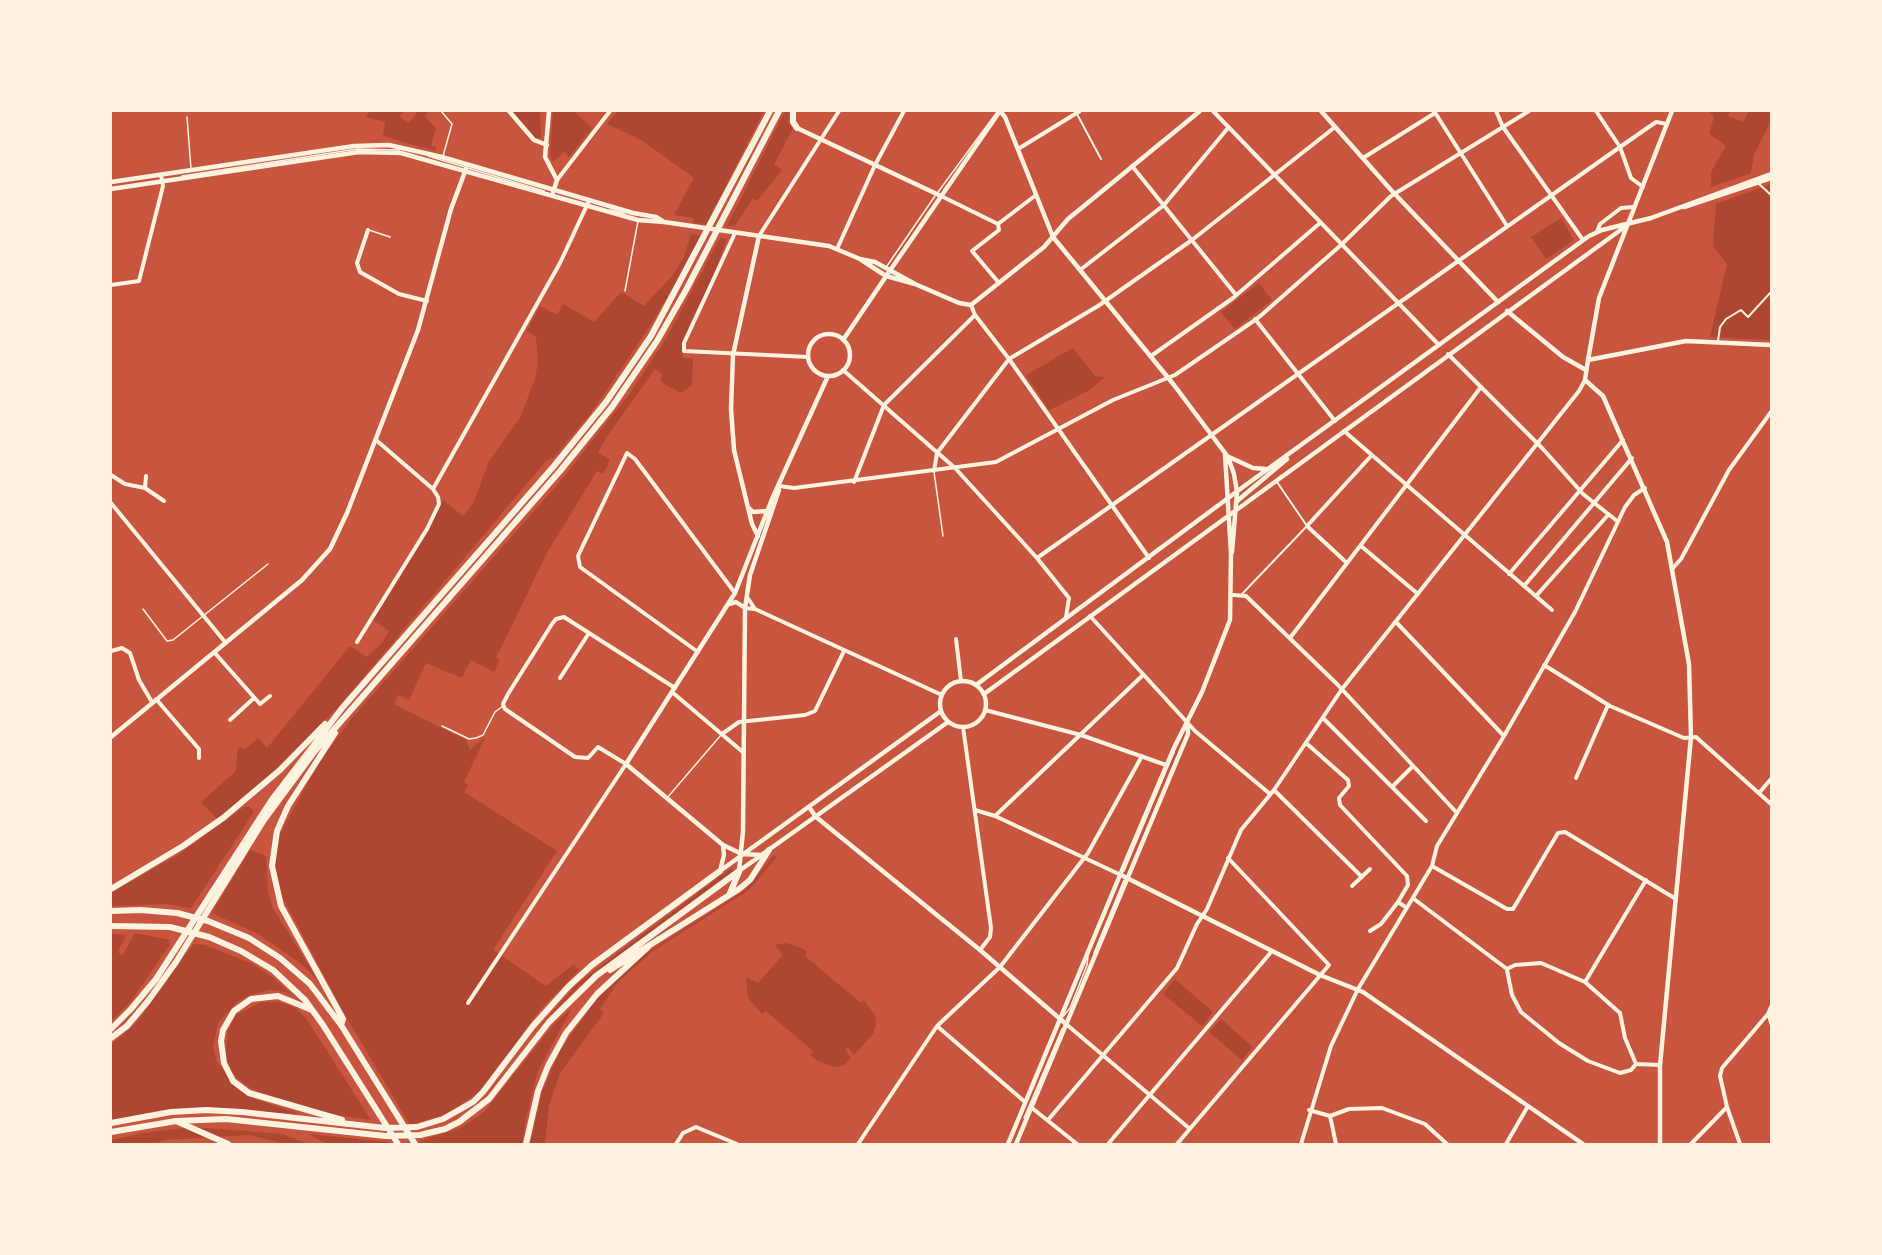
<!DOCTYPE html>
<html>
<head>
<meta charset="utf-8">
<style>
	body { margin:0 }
	#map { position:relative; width:1882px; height:1255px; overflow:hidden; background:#c8553d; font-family:Overpass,sans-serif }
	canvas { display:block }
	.frame { position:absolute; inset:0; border:112px solid #fff3e0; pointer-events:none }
</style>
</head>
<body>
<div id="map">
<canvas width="1882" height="1255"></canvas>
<div class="frame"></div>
</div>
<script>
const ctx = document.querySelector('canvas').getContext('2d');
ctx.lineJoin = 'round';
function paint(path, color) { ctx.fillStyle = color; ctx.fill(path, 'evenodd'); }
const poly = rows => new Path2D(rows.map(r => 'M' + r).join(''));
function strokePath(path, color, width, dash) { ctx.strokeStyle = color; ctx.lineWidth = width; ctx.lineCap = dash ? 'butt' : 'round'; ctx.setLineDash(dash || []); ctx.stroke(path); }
paint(poly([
	[370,111,404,111,399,117,409,123,418,111,430,111,424,116,436,128,431,146,436,147,435,151,383,136,385,122,366,117],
	[512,111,540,111,541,138,534,138],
	[553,111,574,111,592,128,569,157,564,152,553,162,550,156],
	[618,111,764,111,706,224,693,223,694,218,674,215,694,178,643,141,607,124],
	[785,111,789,111,788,121,793,129,774,164,782,170,757,201,753,198,735,226,727,226],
	[1709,111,1730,111,1728,116,1743,122,1749,111,1771,111,1771,120,1754,155,1751,173,1711,187,1711,172,1726,146,1709,134,1714,117],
	[1771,184,1771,340,1710,337,1727,264,1713,246,1716,204],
	[1561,218,1574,240,1546,259,1531,237],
	[691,234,701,236,681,274,646,332,591,413,555,456,546,461,341,704,263,781,217,819,201,802,236,771,238,747,245,749,258,738,267,748,350,646,367,657,382,643,389,631,373,620,429,528,443,500,463,516,474,502,488,463,521,416,535,378,538,363,536,337,527,331,540,306,557,315,563,304,594,322,621,292,644,306,673,275,684,257],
	[720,238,727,239,705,297,682,343,683,358,693,358,692,385,681,393,662,383,660,379,663,374,655,369,607,436,598,452,610,460,603,474,597,471,548,551,496,658,500,660,494,672,471,660,462,678,426,663,409,700,398,695,394,704,466,740,470,750,486,736,464,782,468,785,464,792,557,851,493,950,546,986,574,964,579,970,542,1008,478,1093,446,1114,410,1125,341,1008,281,894,274,870,279,836,321,759,352,718,558,484,631,392,667,337],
	[1259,283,1272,300,1235,329,1221,312],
	[1073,348,1095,376,1105,377,1088,391,1049,410,1026,375],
	[244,807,250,807,254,812,191,908,165,904,111,906,111,893,179,854],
	[250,850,266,856,268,893,274,910,318,980,300,963,258,934,212,913],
	[774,855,777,857,749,890,653,951,618,982,600,1009,604,1013,560,1073,549,1106,545,1144,530,1144,542,1092,560,1050,599,996,638,958,745,890],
	[731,868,734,871,579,986,532,1035,578,983],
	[135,933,170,940,169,946,131,1001,111,1022,111,934,126,935,118,952,122,956],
	[787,943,804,949,807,952,805,956,861,1003,864,1000,875,1015,876,1025,873,1034,854,1055,848,1047,845,1050,851,1058,845,1065,834,1067,818,1061,810,1055,813,1051,766,1011,762,1014,748,998,746,977,758,983,783,955,775,945],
	[193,944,205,945,253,964,275,979,293,996,286,992,269,990,251,995,237,1002,218,1023,213,1047,216,1060,238,1089,256,1099,299,1114,193,1108,156,1111,111,1121,111,1045,138,1021],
	[1175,979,1213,1012,1202,1026,1163,994],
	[262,1002,279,1002,295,1007,306,1018,371,1120,330,1114,260,1093,245,1085,231,1072,225,1057,228,1030,236,1015],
	[572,1008,538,1071,526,1118,522,1144,422,1144,420,1141,460,1128,483,1113,555,1023],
	[1221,1019,1253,1047,1242,1060,1209,1032],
	[192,1127,282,1134,309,1144,286,1144,249,1135,164,1140,155,1144,111,1144,111,1140,143,1133],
	[308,1134,388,1142,389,1144,327,1144]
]), '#ae4732');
strokePath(poly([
	[441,111,452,124,443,156],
	[187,117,191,169],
	[428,156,544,191],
	[182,176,357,149,400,150],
	[938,192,997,112],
	[610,210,625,213],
	[369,230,390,237],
	[887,266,935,196],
	[625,291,638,221],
	[934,472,943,536],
	[143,609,167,641,173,640,268,564],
	[442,726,469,739,476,738,483,735,495,712,503,706],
	[667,798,721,735],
	[1124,871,1174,752],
	[1094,953,1124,880],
	[1062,1018,1070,1008,1087,965,1088,957],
	[1024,1118,1062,1029]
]), '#fff3e0', 1.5);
strokePath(poly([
	[1077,114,1101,159],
	[1758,183,1771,195],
	[1718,341,1720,327,1726,319,1741,310,1748,317,1771,292],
	[1242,594,1307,526,1277,482]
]), '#fff3e0', 2);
strokePath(poly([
	[1213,111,1439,345],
	[1434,111,1507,226],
	[1496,111,1503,127,1583,240],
	[1596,111,1620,147,1631,178,1643,187],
	[1018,149,1080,111],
	[1363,158,1435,113],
	[1132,166,1236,295],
	[557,180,610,111],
	[941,196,998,224],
	[998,224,999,230,972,251,999,283],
	[998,224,1036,195],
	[368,230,357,263,360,272,399,294,427,301],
	[1597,232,1600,224,1621,208,1634,207],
	[735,233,684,343,684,351,808,357],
	[759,236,839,111],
	[837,249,875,165,904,111],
	[1080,270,1164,205,1228,128],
	[111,285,139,281,163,186,161,175],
	[971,305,975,315,1009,359,1149,558],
	[1255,319,1335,421],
	[1448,354,1543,449,1583,494,1617,521],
	[1151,356,1233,298,1320,223],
	[843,370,955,468,1037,558,1069,598,1066,617],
	[1344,431,1552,610],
	[934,471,937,453,1009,359,1098,306,1192,240,1335,127],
	[111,475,125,484,145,488,164,501],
	[854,482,884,405,975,315],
	[779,486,794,488,996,462,1113,400,1175,375,1258,318,1341,245,1391,196,1529,111],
	[145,488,146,476],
	[433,489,560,263,588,203],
	[111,503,225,642],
	[1361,546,1418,594],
	[1037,558,1620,147,1656,122,1667,124],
	[1347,563,1307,526,1371,456],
	[1673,568,1681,559,1729,470,1771,412],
	[1509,574,1623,440],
	[1524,586,1632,458],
	[1233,595,1246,596,1337,684,1457,813],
	[1536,596,1608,515],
	[747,597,755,609],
	[745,608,755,609,942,695],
	[1090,616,1195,731,1270,794],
	[1396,622,1504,736],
	[1290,638,1481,387],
	[956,639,961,681],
	[357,642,427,529,439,504,438,497,433,489,376,440],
	[111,651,122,648,130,653,139,680,152,702],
	[214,652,260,704,270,696],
	[698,652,580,567,578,556,627,453,635,459,735,593],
	[1544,665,1610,706,1684,738,1696,737,1771,804],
	[560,678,589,633],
	[672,692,744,753],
	[156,699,199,749,199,758],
	[985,710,1081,735,1166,765],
	[1323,718,1426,821],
	[230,720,254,698],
	[963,727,991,928,990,937,980,950],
	[722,734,739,722,805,715,815,711,844,651],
	[1306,743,1348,780,1349,786,1339,798,1340,805,1407,876,1408,885,1398,902],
	[1576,778,1608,705],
	[1392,787,1413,766],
	[1274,790,1362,877],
	[1759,793,1771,779],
	[975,810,995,816,1121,875],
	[995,816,1143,675],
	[1432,866,1507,909,1513,909,1558,833,1565,832,1676,899],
	[1352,886,1370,869],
	[1414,899,1507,969,1515,965,1541,963,1585,982,1620,1013,1625,1038,1636,1064],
	[1370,931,1381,924,1398,902,1407,908],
	[1507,970,1512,995,1521,1012,1559,1043,1588,1061,1620,1073,1631,1070,1636,1064],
	[1585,982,1646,880],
	[468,1003,626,764,598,747,588,758,575,757,505,709,503,704,508,694,552,624,556,619,564,617,675,688],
	[1769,1015,1771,1023],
	[1066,1024,1190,1129],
	[937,1026,1025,1102],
	[1636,1064,1660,1065],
	[1032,1108,1077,1144],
	[1309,1110,1330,1116,1336,1144],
	[1330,1116,1349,1109,1382,1108,1425,1124,1447,1144],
	[1048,1120,1177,968,1197,924,1207,909,1241,830,1274,790,1342,689,1579,391,1585,380],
	[676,1144,683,1133,696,1127,737,1144],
	[858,1144,937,1026,1000,967,1088,853,1142,756],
	[1108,1144,1272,951],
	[1177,1144,1329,965,1228,858],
	[1301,1144,1331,1046,1358,989,1432,866,1437,846,1504,736,1575,612,1625,507,1634,495,1645,488],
	[1506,1144,1528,1106],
	[1691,1144,1727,1107],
	[1740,1144,1727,1107,1720,1076,1722,1068,1768,1014,1771,1007]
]), '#fff3e0', 4);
strokePath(poly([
	[509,111,534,140,547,145],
	[549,111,545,157,557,180,553,192],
	[1000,111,1005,117,1053,237],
	[1321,111,1391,190,1498,302],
	[797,128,941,196],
	[891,269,1000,111],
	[1507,311,1563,357,1586,370],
	[1588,360,1585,380,1603,396,1667,542,1689,664,1691,737,1660,1065,1660,1144],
	[749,508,753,512,768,511],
	[758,536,752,524,734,450,731,409,733,355,759,236],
	[111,737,302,580,330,549,347,513,418,330,451,209,466,169],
	[809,807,816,817,980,950,1066,1024],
	[1121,875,1320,975,1363,992,1583,1144]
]), '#fff3e0', 4.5);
strokePath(poly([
	[1672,111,1599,298,1588,360,1686,341,1771,345],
	[111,182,354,146,389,145,442,157,633,213,656,217,664,222],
	[111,189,359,152,401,153,638,220,664,222,829,246,860,259,875,262,915,284],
	[1684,207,1771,178],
	[1053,237,1174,385,1228,457,1234,474,1237,492,1232,552],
	[860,259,886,276,915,284,959,303,971,305,1044,247,1068,219,1200,111],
	'808 355a21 21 0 1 1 42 0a21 21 0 1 1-42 0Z',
	[843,340,891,269],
	[1229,457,1253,468,1266,469],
	[1236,502,1287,459],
	[729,604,736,602,745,608],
	'940 704a23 23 0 1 1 46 0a23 23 0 1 1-46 0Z',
	[976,685,1243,487,1589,236,1602,230,1651,218,1771,174],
	[984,694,1626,226],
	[762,855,742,854,723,845,626,764,735,593,772,499,828,376],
	[720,871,941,711],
	[720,871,724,855,723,845],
	[739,871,743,831,745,608,750,575,779,490],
	[739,871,948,722],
	[1008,1144,1125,863,1174,748,1202,692,1230,620,1231,554,1225,454],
	[1016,1144,1188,734,1188,724]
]), '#fff3e0', 4.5);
strokePath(poly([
	[176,1121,228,1144]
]), '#fff3e0', 6);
strokePath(poly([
	[793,111,793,122,797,128],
	[335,733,288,806,277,831,272,866,281,906,343,1019,341,1025],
	[111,889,183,846,223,818,280,770,325,724],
	[730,893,739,872],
	[111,911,141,910,177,913,208,921,249,938,280,958,310,984,341,1025,415,1144],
	[111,926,170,927,209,937,241,951,273,970,305,1000,323,1025,398,1144],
	[610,970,739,889,750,880,769,850],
	[312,1010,278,996,251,999,234,1011,223,1030,221,1041,224,1063,233,1081,249,1093,342,1120],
	[111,1029,131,1009,156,979,273,798,343,707,554,466,606,402,651,336,770,111],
	[111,1038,127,1026,148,1001,176,962,264,820,315,751,560,471,612,407,657,341,686,290,779,111],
	[111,1123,171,1112,206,1110,242,1112,385,1128,417,1127,443,1119,473,1102,483,1092,533,1026,568,987,592,965,720,871],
	[111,1132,176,1121,226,1119,386,1136,420,1135,445,1129,459,1122,489,1099,549,1022,596,976,739,871],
	[526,1144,538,1091,548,1066,566,1033,597,994,648,947]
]), '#fff3e0', 6);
</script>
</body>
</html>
